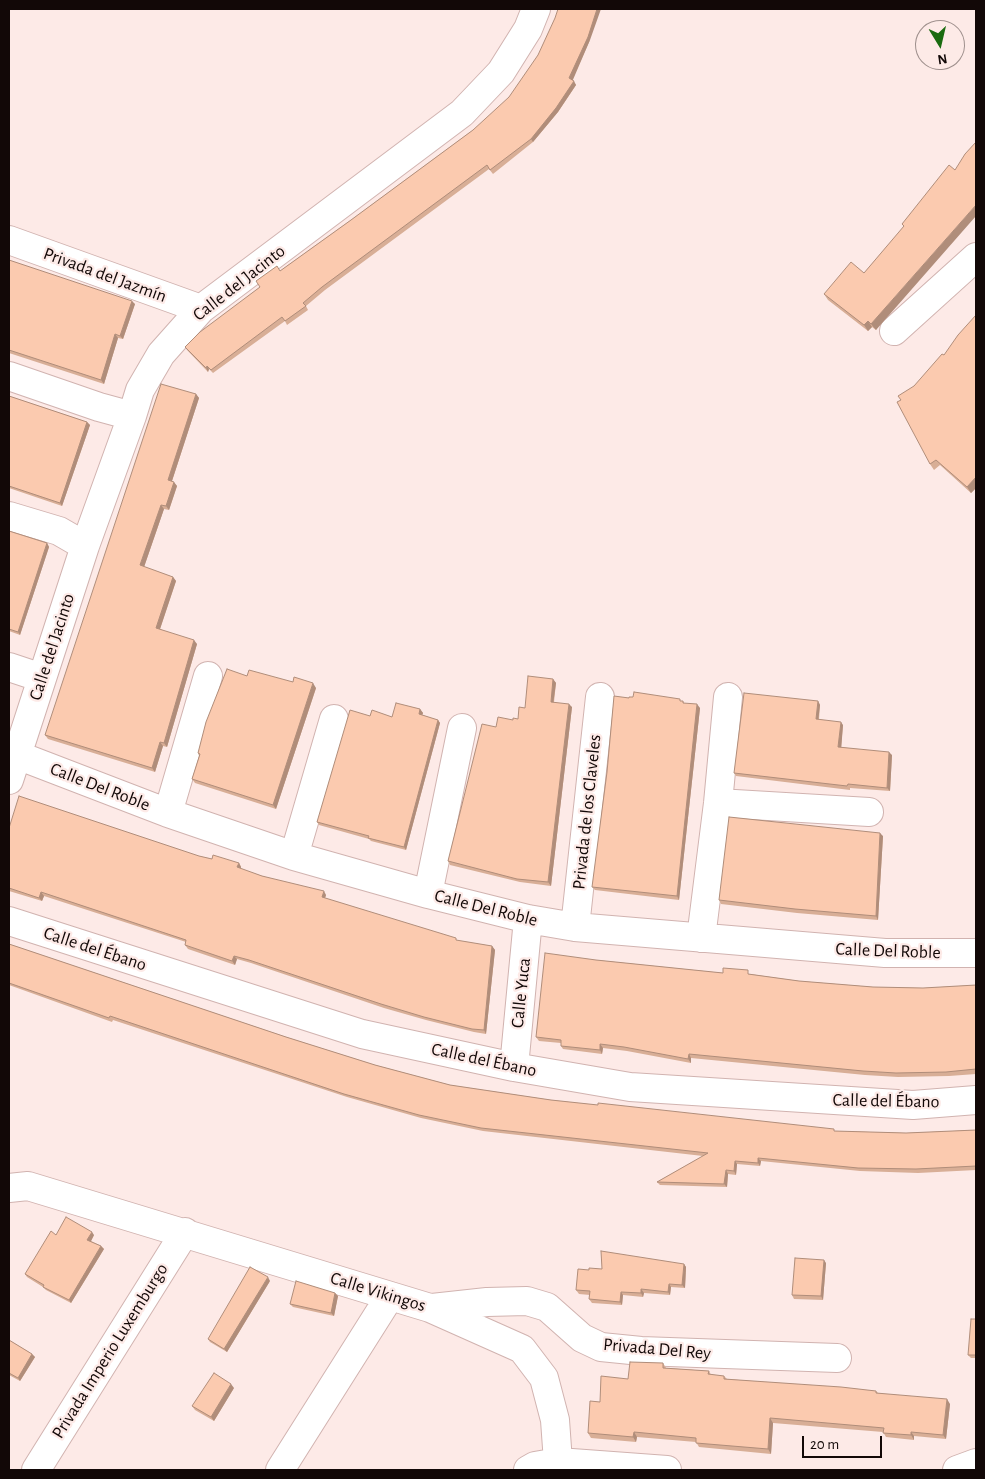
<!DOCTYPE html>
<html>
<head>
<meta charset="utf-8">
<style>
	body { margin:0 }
	#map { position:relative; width:985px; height:1479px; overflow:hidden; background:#fdeae7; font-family:"Alegreya Sans",sans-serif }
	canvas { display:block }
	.frame { position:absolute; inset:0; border:10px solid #120807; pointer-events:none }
	.north { position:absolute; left:915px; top:20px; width:50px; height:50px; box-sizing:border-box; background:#fdeae7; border:1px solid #9f908d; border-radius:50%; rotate:171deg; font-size:14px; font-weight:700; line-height:20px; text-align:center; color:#120807 }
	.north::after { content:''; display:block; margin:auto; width:18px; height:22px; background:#1a6b10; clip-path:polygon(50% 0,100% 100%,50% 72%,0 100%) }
	.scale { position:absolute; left:802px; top:1436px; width:80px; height:22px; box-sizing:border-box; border:2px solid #120807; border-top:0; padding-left:6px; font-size:15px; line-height:18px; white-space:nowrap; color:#120807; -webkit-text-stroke:4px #fdeae7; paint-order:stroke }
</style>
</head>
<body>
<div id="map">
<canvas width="985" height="1479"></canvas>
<div class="frame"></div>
<div class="north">N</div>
<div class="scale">20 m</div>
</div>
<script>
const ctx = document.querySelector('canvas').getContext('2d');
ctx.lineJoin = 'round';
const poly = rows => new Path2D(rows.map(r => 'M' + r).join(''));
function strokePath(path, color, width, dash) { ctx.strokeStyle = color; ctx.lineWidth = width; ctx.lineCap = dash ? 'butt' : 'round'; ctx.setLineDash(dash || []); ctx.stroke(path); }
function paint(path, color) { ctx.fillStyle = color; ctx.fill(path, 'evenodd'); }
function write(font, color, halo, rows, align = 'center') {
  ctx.font = font + ' "Alegreya Sans",sans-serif'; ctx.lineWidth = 4.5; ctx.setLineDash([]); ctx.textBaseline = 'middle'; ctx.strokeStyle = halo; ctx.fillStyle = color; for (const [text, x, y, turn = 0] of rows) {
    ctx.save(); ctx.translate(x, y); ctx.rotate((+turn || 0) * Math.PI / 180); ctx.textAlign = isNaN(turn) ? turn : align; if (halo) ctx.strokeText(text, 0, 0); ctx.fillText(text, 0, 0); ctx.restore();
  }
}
const street = poly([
	[9,240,201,309],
	[894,331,976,257],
	[9,376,99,407,132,416],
	[9,516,59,531,85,546],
	[9,667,42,678],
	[17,755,168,813,294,856,428,894,528,919,575,927,885,953,976,953],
	[9,780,85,546,132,416,140,390,161,354,201,309,462,113,501,72,528,29,536,9],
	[718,803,869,812],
	[168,813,208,676],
	[294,856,334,719],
	[428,894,462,728],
	[9,921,362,1034,514,1067,630,1087,913,1105,976,1100],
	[575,927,600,697],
	[701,938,718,803,728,697],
	[514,1067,528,919],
	[9,1188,28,1186,430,1308,522,1349,544,1378,555,1420,558,1462,555,1470],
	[432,1308,487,1302,527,1301,547,1307,582,1338,601,1347,641,1351,837,1358],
	[36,1470,185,1232],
	[280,1470,390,1296],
	[528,1470,535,1466,558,1462,667,1470],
	[957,1470,976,1463]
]);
strokePath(street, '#d1b3b0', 30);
strokePath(street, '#fff', 28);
paint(poly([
	[590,40,572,80,576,85,558,112,533,142,493,174,489,169,325,290,306,306,308,310,287,325,285,321,213,373,209,369,208,372,187,350,185,347,280,271,351,220,473,130],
	[955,170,876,330,872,327,868,331,828,300,824,294,864,273,904,227,902,224],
	[9,260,135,304,123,339,118,338,104,384,9,353],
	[976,315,976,488,971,493,940,465,934,470,930,464,901,400,944,355],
	[196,394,199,398,172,481,177,486,169,510,164,509,144,567,173,577,176,581,160,629,197,644,167,747,163,746,155,772,48,739,45,735],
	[9,396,87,422,90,425,62,506,9,488],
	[9,531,47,543,49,547,20,635,9,631],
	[247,676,293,682,316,688,276,809,195,783,192,779,199,756,198,753],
	[553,679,556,683,554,702,572,707,551,886,520,882,450,865,448,861,496,727,518,719,525,708],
	[681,701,683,701,684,703,700,708,679,900,595,890,592,887],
	[818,701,820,705,819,719,843,725,841,747,892,755,890,791,850,788,850,790,736,776,734,773],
	[420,709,423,713,422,715,438,720,440,723,406,850,371,841,369,839,319,825,317,822,370,716,392,717],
	[9,828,199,856,212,859,239,863,241,867,241,869,262,876,326,895,325,898,458,941,492,946,495,950,486,1034,474,1032,426,1020,384,1008,251,963,237,959,235,965,188,949,185,945,186,942,44,896,42,901,9,891],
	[883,836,878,920,797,913,721,904,719,900],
	[9,944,286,1037,375,1065,450,1085,551,1100,835,1131,906,1133,976,1130,976,1170,918,1173,860,1171,761,1161,760,1166,737,1164,736,1175,728,1174,727,1187,660,1185,657,1182,703,1156,483,1131,421,1118,347,1097,113,1020,112,1022,9,985],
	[596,960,723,973,750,974,799,981,873,987,923,988,976,985,976,1074,949,1076,898,1077,865,1075,691,1058,691,1063,627,1051,603,1048,602,1054,563,1049,561,1046,561,1043,539,1041,536,1037],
	[56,1235,94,1235,91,1241,101,1246,104,1249,71,1303,46,1290,43,1287,27,1277,25,1274],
	[826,1263,823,1300,794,1299,792,1295],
	[684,1264,686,1267,685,1288,671,1287,670,1295,644,1293,643,1297,623,1295,622,1305,592,1303,589,1299,590,1295,579,1294,576,1290,589,1270],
	[270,1281,227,1352,210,1342,208,1339],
	[335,1293,338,1296,334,1316,293,1307,290,1304],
	[976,1319,976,1358,971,1358,968,1355],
	[9,1340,32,1354,35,1357,20,1381,9,1375],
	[663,1363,666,1368,709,1371,711,1375,724,1376,727,1379,876,1391,878,1393,950,1404,946,1439,914,1436,914,1440,886,1437,883,1432,773,1423,771,1454,699,1447,696,1442,637,1437,636,1442,591,1438,588,1433,600,1402,628,1379],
	[234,1388,214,1421,195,1410,192,1406]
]), '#d8ae96');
paint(poly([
	[597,9,601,9,590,40,572,82,569,78],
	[574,81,576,85,558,112,533,142,531,139],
	[976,205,976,216,876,330,871,324],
	[132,301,135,304,123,339,120,336],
	[868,321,872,327,868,331,864,325],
	[115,334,118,338,104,384,101,380],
	[207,366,209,369,208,372,206,368],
	[196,394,199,398,171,484,168,480],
	[87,422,90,425,62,506,60,503],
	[976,477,976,488,971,493,967,487],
	[174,482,177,486,169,510,166,506],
	[161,505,164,509,143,570,140,565],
	[47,543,49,547,20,635,18,632],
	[173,577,176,581,159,632,156,628],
	[194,640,197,644,167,747,164,743],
	[553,679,556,683,553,705,551,702],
	[313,683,316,688,276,809,273,805],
	[818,701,820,705,818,722,816,719],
	[569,704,572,707,551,886,548,882],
	[697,704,700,708,679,900,677,896],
	[420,709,423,713,421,718,419,714],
	[438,720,440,723,406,850,404,847],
	[841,722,843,725,841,751,838,747],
	[160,742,163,746,155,772,152,768],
	[889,752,892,755,890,791,887,788],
	[880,833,883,836,878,920,876,916],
	[239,863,241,867,240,871,237,867],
	[324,891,326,895,324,901,322,897],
	[41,892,44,896,42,901,39,898],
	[492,946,495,950,486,1034,484,1030],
	[234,956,237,959,235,965,232,961],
	[600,1044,603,1048,602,1054,600,1050],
	[689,1054,691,1058,691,1063,688,1059],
	[758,1158,761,1161,760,1166,758,1163],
	[735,1161,737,1164,736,1175,734,1171],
	[726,1170,728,1174,727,1187,724,1184],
	[92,1232,94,1235,90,1243,87,1240],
	[101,1246,104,1249,71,1303,69,1300],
	[824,1260,826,1263,823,1300,821,1296],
	[684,1264,686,1267,685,1288,682,1285],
	[268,1277,270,1281,227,1352,224,1349],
	[669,1284,671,1287,670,1295,668,1292],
	[641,1289,644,1293,643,1297,641,1293],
	[621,1292,623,1295,622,1305,620,1302],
	[335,1293,338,1296,334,1316,331,1313],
	[32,1354,35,1357,20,1381,18,1378],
	[231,1384,234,1388,214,1421,211,1417],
	[947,1399,950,1404,946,1439,943,1435],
	[770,1418,773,1423,771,1454,768,1449],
	[634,1432,637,1437,636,1442,633,1437],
	[911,1432,914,1436,914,1440,911,1435]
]), '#b08d7a');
const building = poly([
	[558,9,597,9,588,37,569,78,574,81,556,108,531,139,490,170,487,165,322,287,303,303,306,306,285,321,282,317,211,370,207,366,206,368,185,347,200,332,260,287,256,281,277,266,280,271,351,220,473,130,509,97,538,55,555,18,558,9],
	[976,142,976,205,871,324,868,321,864,325,824,294,851,262,864,273,904,226,902,224,949,165,955,170,965,154,976,142],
	[9,260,132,301,120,336,115,334,101,380,9,350,9,260],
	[976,315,976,477,967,487,936,460,930,464,897,402,901,400,898,396,914,386,942,354,944,355,958,335,976,315],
	[161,384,196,394,168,480,174,482,166,506,161,505,140,565,173,577,156,628,194,640,164,743,160,742,152,768,45,735,161,384],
	[9,396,87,422,60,503,9,486,9,396],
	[9,531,47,543,18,632,9,629,9,531],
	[227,669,247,676,249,670,293,682,294,677,313,683,273,805,192,779,200,754,198,753,206,722,227,669],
	[528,676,553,679,551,702,569,704,548,882,517,879,448,861,482,724,496,727,498,717,513,720,513,718,518,719,519,707,525,708,528,676],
	[634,692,680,699,680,701,683,701,683,703,697,704,677,896,592,887,607,772,614,696,629,698,629,697,633,697,634,692],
	[744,693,818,701,816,719,841,722,838,747,889,752,887,788,848,784,847,786,734,773,744,693],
	[396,703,420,709,419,714,438,720,404,847,368,838,369,836,317,822,350,710,370,716,372,710,392,717,396,703],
	[19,796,199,856,212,859,213,855,239,863,237,867,262,876,324,891,322,897,456,938,456,940,492,946,484,1030,472,1029,424,1017,381,1004,249,960,234,956,232,961,185,945,186,940,41,892,39,898,9,888,9,828,19,796],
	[729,817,880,833,876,916,795,909,719,900,729,817],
	[9,944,286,1037,375,1065,450,1085,551,1100,598,1105,598,1103,834,1129,834,1131,906,1133,976,1130,976,1166,916,1169,858,1168,758,1158,758,1163,735,1161,734,1171,726,1170,724,1184,657,1182,708,1153,481,1128,419,1115,344,1094,110,1016,109,1018,9,983,9,944],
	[545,953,596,960,723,973,723,968,748,970,748,974,799,981,873,987,923,988,976,985,976,1069,946,1072,896,1073,863,1071,689,1054,688,1059,624,1047,600,1044,600,1050,561,1046,561,1040,536,1037,545,953],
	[66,1217,92,1232,87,1240,101,1246,69,1300,43,1287,44,1285,25,1274,51,1231,56,1235,66,1217],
	[601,1251,684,1264,682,1285,669,1284,668,1292,641,1289,641,1293,621,1292,620,1302,589,1299,590,1291,576,1290,578,1269,589,1270,589,1268,602,1269,601,1251],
	[795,1258,824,1260,821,1296,792,1295,795,1258],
	[250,1267,268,1277,224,1349,208,1339,250,1267],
	[296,1281,335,1293,331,1313,290,1304,296,1281],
	[971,1319,976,1319,976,1355,968,1355,971,1319],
	[9,1340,32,1354,18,1378,9,1373,9,1340],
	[630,1362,663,1363,663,1368,709,1371,708,1374,724,1376,724,1379,841,1387,876,1391,876,1393,947,1399,943,1435,911,1432,911,1435,883,1433,884,1428,770,1418,768,1449,696,1443,696,1438,634,1432,633,1437,588,1433,590,1401,600,1402,601,1376,628,1379,630,1362],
	[214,1373,231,1384,211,1417,192,1406,214,1373]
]);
paint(building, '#fbcaaf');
strokePath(building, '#b08d7a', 1);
write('18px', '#120807', '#fdeae7', [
	["Privada del Jazmín",105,275,20],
	["Calle del Jacinto",239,283,-38],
	["Calle del Jacinto",52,647,-72],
	["Calle Del Roble",100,787,21],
	["Privada de los Claveles",587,812,-84],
	["Calle Del Roble",486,908,14],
	["Calle del Ébano",95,949,18],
	["Calle Del Roble",888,951,2],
	["Calle Yuca",521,993,-84],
	["Calle del Ébano",484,1060,12],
	["Calle del Ébano",886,1101,1],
	["Calle Vikingos",378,1292,17],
	["Privada Del Rey",657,1349,5],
	["Privada Imperio Luxemburgo",110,1351,-58]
]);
</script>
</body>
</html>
